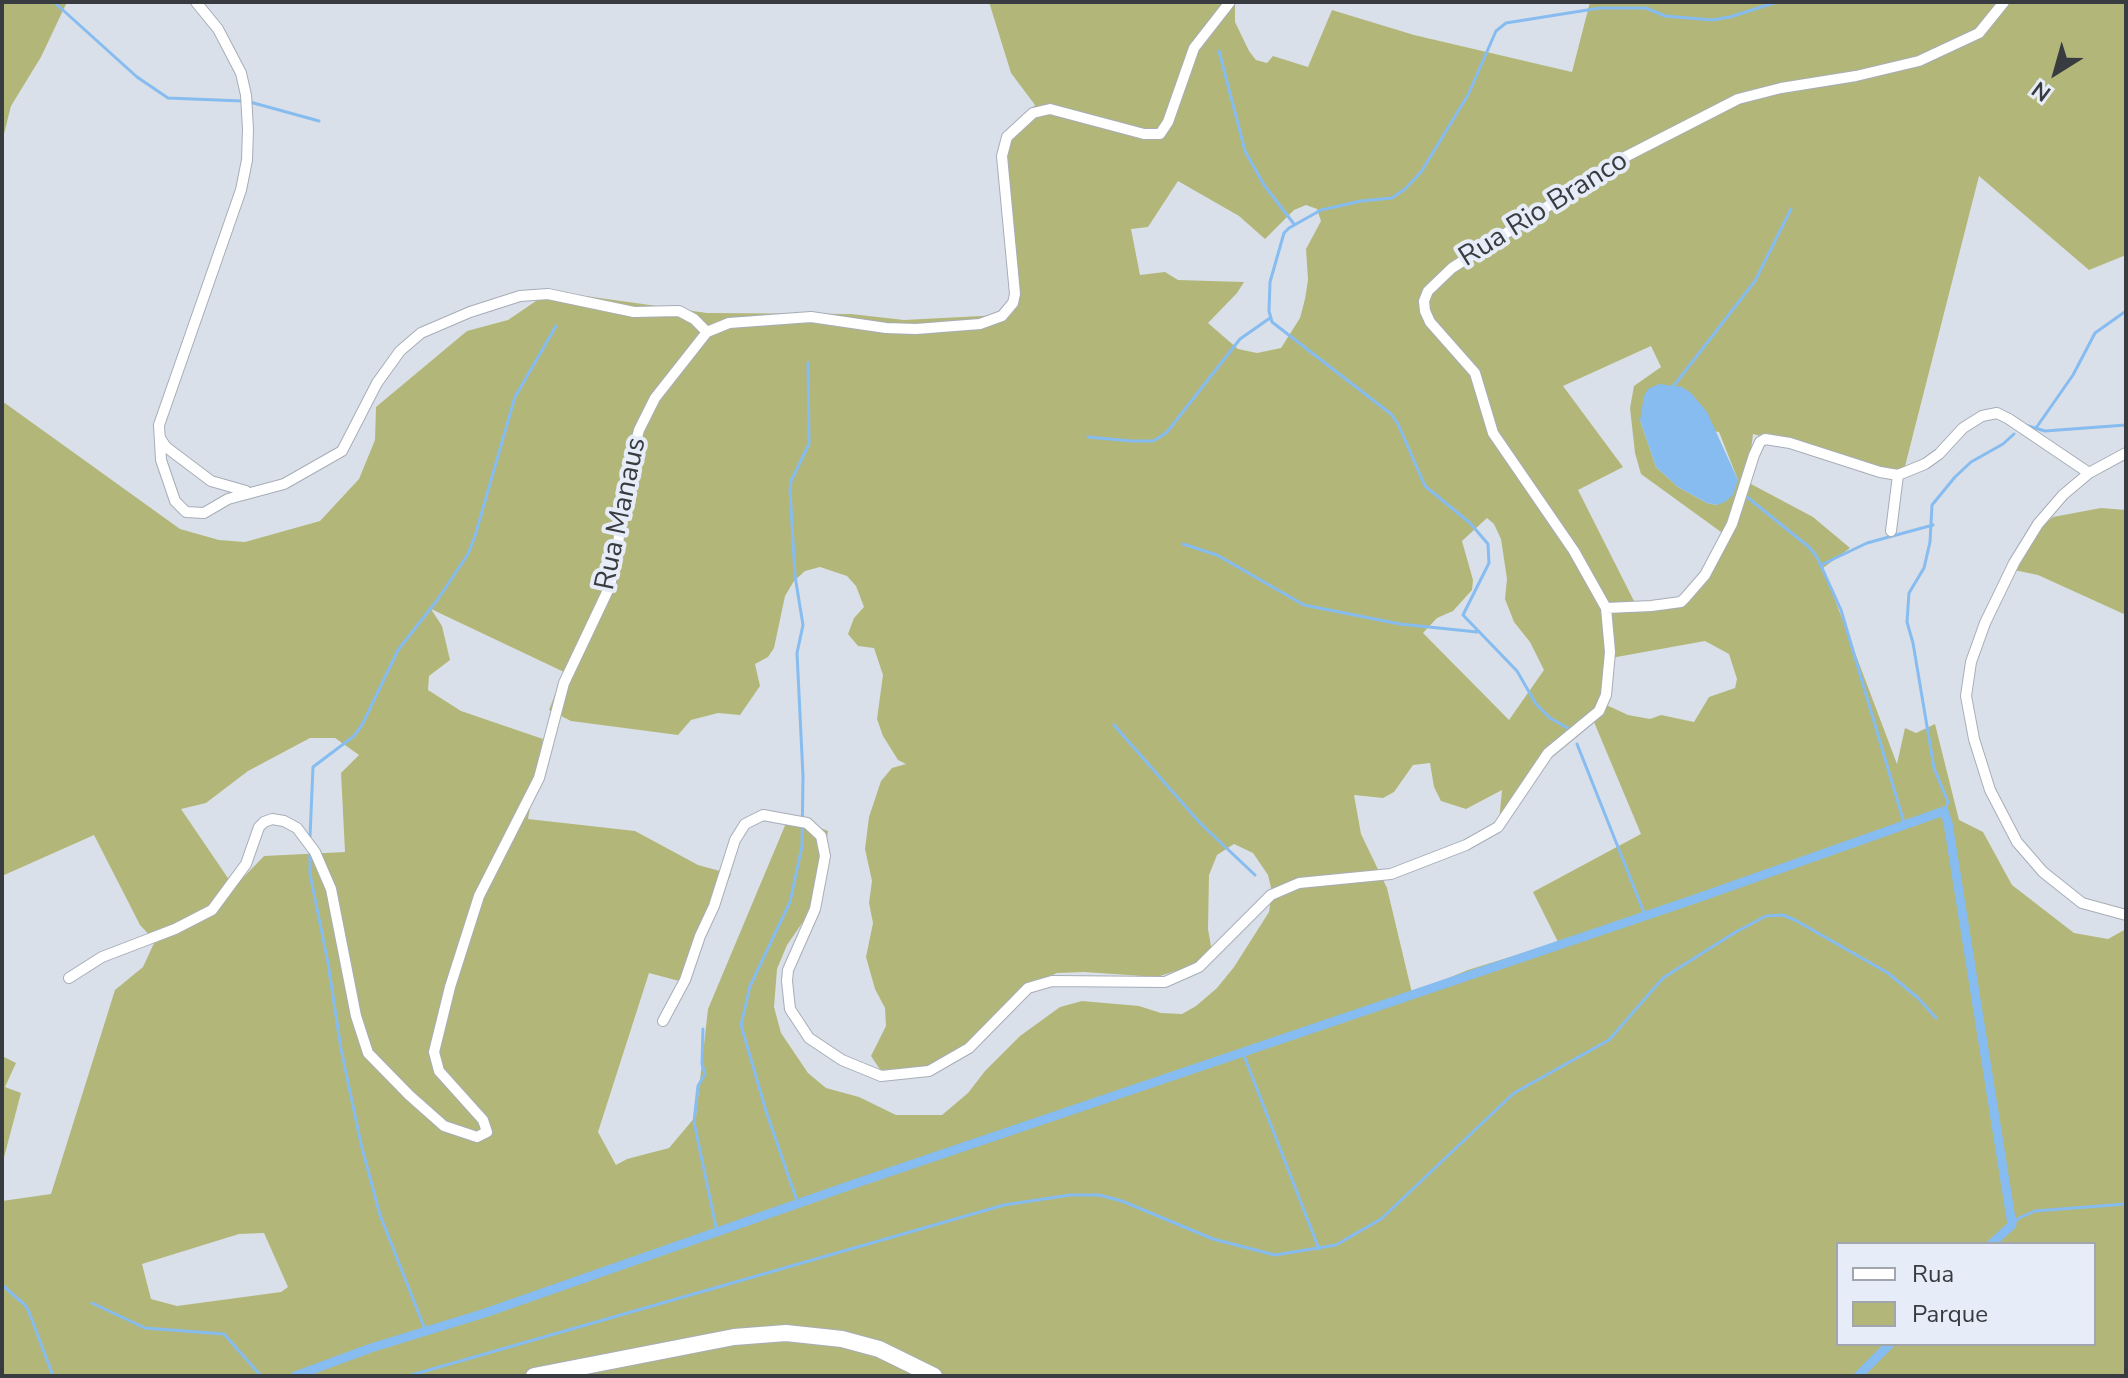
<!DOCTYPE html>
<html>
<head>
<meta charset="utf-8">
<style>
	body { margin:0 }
	#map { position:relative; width:2128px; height:1378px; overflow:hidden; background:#dae0ea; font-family:"Nunito Sans",sans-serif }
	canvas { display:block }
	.frame { position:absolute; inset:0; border:4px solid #383b3f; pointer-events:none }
	.legend { position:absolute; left:1836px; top:1242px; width:260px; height:104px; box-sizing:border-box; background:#e7edf8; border:2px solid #a1a6ae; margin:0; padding:10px 14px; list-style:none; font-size:24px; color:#383b3f }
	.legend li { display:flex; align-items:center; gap:16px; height:40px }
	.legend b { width:40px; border:2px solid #a1a6ae }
	.north { position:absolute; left:2016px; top:32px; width:80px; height:80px; -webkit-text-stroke:6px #e7edf8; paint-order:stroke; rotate:217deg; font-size:22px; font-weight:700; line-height:32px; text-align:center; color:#383b3f }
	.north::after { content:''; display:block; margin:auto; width:28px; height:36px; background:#383b3f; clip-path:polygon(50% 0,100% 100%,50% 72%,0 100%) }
</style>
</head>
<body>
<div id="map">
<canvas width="2128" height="1378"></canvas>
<div class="frame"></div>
<ul class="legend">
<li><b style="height:10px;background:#fff"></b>Rua</li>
<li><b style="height:22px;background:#b2b779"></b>Parque</li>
</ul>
<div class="north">N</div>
</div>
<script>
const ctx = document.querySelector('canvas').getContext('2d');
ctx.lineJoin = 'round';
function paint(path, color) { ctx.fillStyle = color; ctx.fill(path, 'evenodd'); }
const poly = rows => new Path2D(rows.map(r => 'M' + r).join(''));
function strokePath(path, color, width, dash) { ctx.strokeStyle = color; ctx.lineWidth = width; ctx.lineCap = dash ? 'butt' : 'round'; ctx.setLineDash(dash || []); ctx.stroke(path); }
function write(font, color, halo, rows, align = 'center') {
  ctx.font = font + ' "Nunito Sans",sans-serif'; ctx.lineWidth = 8; ctx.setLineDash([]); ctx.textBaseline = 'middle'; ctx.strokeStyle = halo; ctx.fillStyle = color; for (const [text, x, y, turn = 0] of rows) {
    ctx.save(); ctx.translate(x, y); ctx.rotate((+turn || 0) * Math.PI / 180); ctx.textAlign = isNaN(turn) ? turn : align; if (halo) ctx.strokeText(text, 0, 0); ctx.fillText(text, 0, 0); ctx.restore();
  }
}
paint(poly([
	[2,2,67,2,41,57,11,106,2,142],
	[989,2,1235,2,1235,22,1249,51,1256,60,1267,63,1273,56,1308,67,1332,10,1414,35,1572,72,1590,2,2126,2,2126,255,2089,270,1979,176,1903,474,1753,434,1749,466,1751,484,1813,517,1850,548,1823,568,1897,764,1905,728,1916,733,1935,724,1959,820,1983,832,2012,885,2074,933,2108,939,2126,929,2126,1376,2,1376,2,1201,51,1194,115,990,143,967,155,941,140,925,94,835,2,876,2,401,180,529,219,540,245,542,320,521,359,479,375,440,376,407,467,331,508,320,539,299,571,294,707,313,851,314,904,320,1000,315,1020,297,1002,144,1035,105,1011,73],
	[1178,181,1239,216,1265,239,1294,210,1306,205,1317,209,1321,221,1306,249,1308,280,1305,299,1300,318,1281,348,1257,353,1238,349,1208,323,1237,293,1244,282,1178,280,1165,272,1140,275,1131,229,1148,227],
	[1651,346,1661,367,1634,386,1630,408,1635,453,1641,474,1721,532,1728,540,1684,601,1637,607,1578,490,1623,467,1563,386],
	[1640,420,1719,432,1738,480,1717,505,1707,503,1678,487,1656,467],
	[1487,518,1494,524,1501,539,1507,579,1505,599,1514,622,1530,642,1544,670,1509,720,1423,633,1437,618,1453,611,1472,590,1473,580,1462,541],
	[820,567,847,576,856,586,864,607,854,618,848,634,858,646,874,648,883,675,877,719,883,736,898,760,906,764,892,768,881,781,869,817,865,849,872,881,869,903,873,923,866,957,875,989,885,1008,886,1026,871,1056,881,1071,927,1066,962,1047,1028,986,1057,973,1084,972,1157,977,1194,965,1212,952,1208,929,1209,875,1217,855,1234,844,1253,853,1268,875,1272,892,1269,912,1234,967,1217,988,1196,1006,1182,1014,1161,1013,1139,1006,1082,1001,1060,1007,1020,1036,985,1071,968,1093,942,1115,896,1115,859,1097,826,1088,808,1073,781,1033,774,1007,777,969,787,945,805,919,816,910,828,831,789,816,708,1009,696,1116,669,1148,627,1159,616,1165,598,1132,649,973,683,982,731,874,698,865,635,831,528,819,543,739,461,711,428,690,429,676,450,660,442,626,431,609,564,672,549,710,571,721,678,735,691,720,718,713,740,715,760,686,755,664,768,657,774,648,785,596,794,581,805,571],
	[1705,641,1729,654,1737,679,1735,688,1709,697,1694,722,1661,715,1650,719,1628,715,1600,702,1611,658],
	[1594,722,1641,834,1533,892,1558,942,1468,970,1412,993,1387,888,1361,834,1354,795,1383,798,1394,792,1413,765,1430,763,1434,787,1441,801,1466,809,1502,790,1499,822,1547,750],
	[310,738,335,738,359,755,341,773,345,852,264,856,234,887,181,809,206,803,248,771],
	[264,1233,288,1287,281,1292,177,1306,151,1299,142,1264,239,1234],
	[1838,1244,2094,1244,2094,1344,1838,1344],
	[2101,508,2126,510,2126,615,2038,575,2014,570,2034,533,2053,517],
	[2,1056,16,1063,5,1087,21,1093,2,1165]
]), '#b2b779');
paint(poly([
	[1659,384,1682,387,1691,393,1707,412,1738,480,1733,495,1725,502,1717,505,1707,503,1678,487,1656,467,1640,420,1644,396,1648,389]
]), '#86bcef');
strokePath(poly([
	[54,2,137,77,168,98,242,101],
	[1219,51,1245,151,1264,185,1294,224],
	[250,102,319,121],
	[1672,388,1755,281,1791,209],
	[2025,425,2045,431,2126,425],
	[2036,428,2073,375,2095,333,2126,311],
	[1088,437,1131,441,1153,441,1160,437,1167,432,1240,339,1270,318],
	[1747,497,1809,547,1817,557,1841,610,1905,826],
	[1183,544,1217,555,1304,605,1400,624,1477,632],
	[1821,565,1867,543,1933,525],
	[1114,725,1200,823,1255,875],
	[1571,730,1550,718,1536,704,1517,671,1463,615,1489,563,1488,544,1470,523,1425,486,1398,424,1391,414,1272,322,1269,311,1270,282,1284,233,1289,228,1321,210,1361,201,1392,198,1405,189,1421,172,1468,95,1496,31,1506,23,1600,8,1646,8,1665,16,1712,20,1730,17,1777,2],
	[1577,744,1645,915],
	[1944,811,1948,802,1934,768,1913,643,1907,622,1909,593,1924,568,1930,542,1932,505,1955,477,1971,462,2003,444,2014,434],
	[310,837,313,767,354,736,362,725,398,650,438,599,468,554,475,536,515,397,556,326],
	[310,853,310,874,328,963,341,1049,361,1144,380,1215,426,1332],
	[703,1029,702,1064,705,1074,698,1086,694,1122,717,1232],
	[1243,1053,1319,1249],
	[798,1204,766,1111,741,1025,750,986,790,902,802,846,803,776,797,653,803,625,795,576,790,490,791,481,809,444,808,363],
	[2012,1225,2019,1218,2035,1211,2126,1204],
	[1997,1239,2001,1244],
	[2,1285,25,1305,29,1312,53,1376],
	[92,1303,145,1328,224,1334,261,1376],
	[408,1376,1004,1205,1070,1195,1099,1195,1122,1201,1213,1239,1275,1255,1336,1245,1381,1219,1514,1093,1609,1040,1663,978,1734,933,1766,916,1783,915,1795,920,1888,973,1918,998,1936,1018]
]), '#86bcef', 3);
strokePath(poly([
	[295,1376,371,1348,485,1313,854,1184,1695,899,1944,811,1948,823,2012,1225,1991,1244],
	[1858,1376,1890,1344]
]), '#86bcef', 9);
const street = poly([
	[196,2,218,29,241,73,246,95,248,129,247,160,241,190,159,425,161,460,175,501,186,512,204,513,228,499,284,484,342,451,377,383,400,351,421,333,470,312,520,296,548,294,634,312,679,311,694,319,707,332],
	[160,438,166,447,211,481,246,491],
	[2126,453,2089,473,2063,495,2038,524,2014,563,1985,623,1971,662,1966,696,1974,739,1990,790,2017,842,2043,872,2082,903,2126,915],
	[1891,531,1898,475],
	[1606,608,1651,606,1681,602,1685,598,1705,575,1732,524,1754,455,1760,442,1765,439,1790,443,1880,472,1898,475,1925,464,1939,454,1963,428,1982,416,1997,413,2009,419,2089,473],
	[69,978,102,957,175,929,212,910,246,864,259,827,264,822,272,819,284,821,297,828,315,852,331,889,356,1016,368,1053,409,1095,444,1126,477,1137,487,1132,483,1120,439,1071,434,1052,450,987,479,896,539,778,564,683,610,586,618,546,623,490,639,430,655,398,707,332,729,323,811,317,886,328,916,329,980,324,1002,316,1013,303,1015,294,1002,156,1007,137,1033,113,1050,109,1144,134,1160,134,1168,122,1194,48,1230,2],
	[663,1021,685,980,700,936,714,906,735,840,745,824,763,815,807,823,821,836,825,856,815,909,788,970,787,981,790,1009,809,1038,842,1060,881,1076,929,1071,969,1048,1028,988,1052,981,1165,982,1199,967,1271,895,1299,883,1391,874,1466,845,1498,827,1548,753,1599,711,1606,695,1610,652,1606,608,1574,551,1493,433,1475,373,1430,322,1425,311,1424,301,1428,291,1452,268,1623,158,1738,99,1781,88,1856,76,1919,61,1979,33,2004,2]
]);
const primary = poly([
	[534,1376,734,1337,786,1333,842,1339,879,1349,934,1376]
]);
strokePath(street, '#a7adb7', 12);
strokePath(primary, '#a7adb7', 18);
strokePath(street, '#fff', 10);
strokePath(primary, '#fff', 16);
write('28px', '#383b3f', '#e7edf8', [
	["Rua Rio Branco",1544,210,-32],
	["Rua Manaus",622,514,-78]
]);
</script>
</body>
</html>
